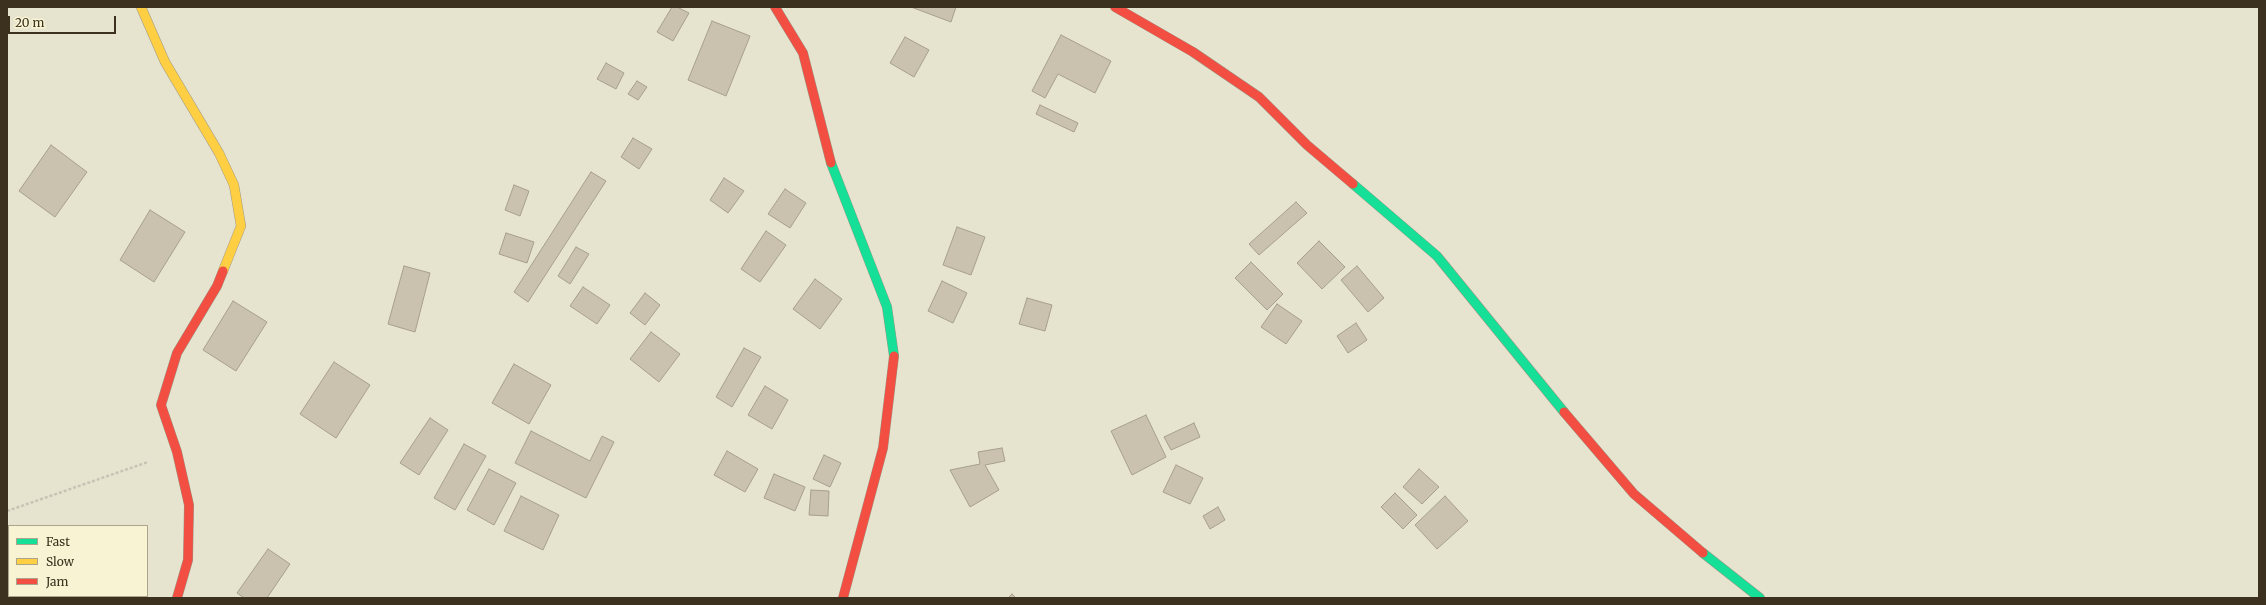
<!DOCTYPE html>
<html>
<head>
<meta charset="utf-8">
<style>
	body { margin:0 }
	#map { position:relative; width:2266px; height:605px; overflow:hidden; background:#e6e3ce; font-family:Merriweather,serif }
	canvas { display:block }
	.frame { position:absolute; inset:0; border:8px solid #3b311e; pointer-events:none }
	.legend { position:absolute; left:8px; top:525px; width:140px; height:72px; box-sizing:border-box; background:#f7f3d3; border:1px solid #aca58b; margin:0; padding:5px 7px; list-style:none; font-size:12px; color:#3b311e }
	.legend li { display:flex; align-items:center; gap:8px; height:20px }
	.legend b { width:20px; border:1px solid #aca58b }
	.scale { position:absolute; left:8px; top:16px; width:108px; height:18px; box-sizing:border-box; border:2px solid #3b311e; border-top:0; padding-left:5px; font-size:12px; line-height:14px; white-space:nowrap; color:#3b311e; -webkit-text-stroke:3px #f7f3d3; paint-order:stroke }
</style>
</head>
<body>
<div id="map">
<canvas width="2266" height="605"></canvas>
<div class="frame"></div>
<ul class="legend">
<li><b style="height:5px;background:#16e098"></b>Fast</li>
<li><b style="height:5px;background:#ffcf43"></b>Slow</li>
<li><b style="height:5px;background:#f24e42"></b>Jam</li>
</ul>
<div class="scale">20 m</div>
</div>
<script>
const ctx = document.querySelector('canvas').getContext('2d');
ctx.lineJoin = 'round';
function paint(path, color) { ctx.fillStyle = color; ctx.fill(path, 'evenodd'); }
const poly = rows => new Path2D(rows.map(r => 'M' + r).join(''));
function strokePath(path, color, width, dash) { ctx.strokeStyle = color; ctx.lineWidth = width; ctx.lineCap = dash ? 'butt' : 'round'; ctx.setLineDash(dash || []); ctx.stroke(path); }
const building = poly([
	[672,7,677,7,689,13,673,41,657,32,672,7],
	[911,7,956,7,951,22,911,7],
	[712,21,750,36,726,96,688,80,712,21],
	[1061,35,1111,61,1095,93,1058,74,1045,98,1032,91,1061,35],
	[905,37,929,50,914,77,890,63,905,37],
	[606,63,624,73,616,89,597,79,606,63],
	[637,81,647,87,638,100,628,94,637,81],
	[1040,105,1078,123,1074,132,1036,114,1040,105],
	[633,138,652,149,639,169,621,157,633,138],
	[51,145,87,172,55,217,19,191,51,145],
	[591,172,606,181,528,302,514,292,591,172],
	[724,178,744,191,728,213,710,200,724,178],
	[514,185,529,191,520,216,505,210,514,185],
	[785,189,806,203,790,228,768,214,785,189],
	[1296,202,1307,213,1259,255,1249,244,1296,202],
	[150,210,185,232,154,282,120,260,150,210],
	[957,227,985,237,971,275,943,265,957,227],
	[766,231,786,245,760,282,741,269,766,231],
	[506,233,534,242,527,263,499,254,506,233],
	[1319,241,1345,267,1322,289,1297,263,1319,241],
	[576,247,589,254,570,284,558,276,576,247],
	[1251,262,1283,294,1267,310,1235,278,1251,262],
	[404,266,430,273,415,332,388,324,404,266],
	[1357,266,1384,298,1368,312,1341,280,1357,266],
	[815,279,842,299,820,329,793,309,815,279],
	[942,281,967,293,953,323,928,311,942,281],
	[583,287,610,305,597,324,570,306,583,287],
	[645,293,660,305,645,325,630,313,645,293],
	[1027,298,1052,305,1045,331,1019,324,1027,298],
	[233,301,267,322,236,371,203,350,233,301],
	[1277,304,1302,321,1286,344,1261,327,1277,304],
	[1356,323,1367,340,1348,353,1337,336,1356,323],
	[651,332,680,354,659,382,630,359,651,332],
	[744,348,761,357,732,407,716,397,744,348],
	[334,362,370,385,336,438,300,414,334,362],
	[514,364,551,385,529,424,492,403,514,364],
	[765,386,788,400,772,429,748,415,765,386],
	[1146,415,1166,457,1132,475,1111,431,1146,415],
	[430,418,448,430,419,475,400,463,430,418],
	[1194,423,1200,437,1171,450,1164,437,1194,423],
	[531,431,590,461,602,436,614,442,586,498,515,463,531,431],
	[464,444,486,456,455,510,434,498,464,444],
	[1002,448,1005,461,985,465,999,490,970,507,950,470,980,464,978,452,1002,448],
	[727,451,758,469,745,492,714,475,727,451],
	[824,455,841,463,830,487,813,479,824,455],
	[1176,465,1203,478,1190,504,1163,492,1176,465],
	[489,469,516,483,494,525,467,510,489,469],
	[1419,469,1439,487,1422,504,1403,487,1419,469],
	[774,474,805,487,795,511,764,498,774,474],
	[811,490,829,491,828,516,809,515,811,490],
	[1395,493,1417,515,1403,529,1381,507,1395,493],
	[521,496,559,515,543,550,504,531,521,496],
	[1445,496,1468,521,1437,549,1415,525,1445,496],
	[1218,507,1225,520,1210,529,1203,516,1218,507],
	[268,549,290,564,267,598,244,598,237,593,268,549],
	[1012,594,1016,598,1008,598,1012,594],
	[73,596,119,596,117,598,71,598,73,596]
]);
paint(building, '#cac2af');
strokePath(building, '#a69f8d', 1);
const fast = poly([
	[831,163,887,307,894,356],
	[1353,184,1437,256,1564,412],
	[1703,553,1760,598]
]);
const slow = poly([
	[141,7,165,62,219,153,234,185,241,226,223,271]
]);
const jam = poly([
	[775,7,803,53,831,163],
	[1115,7,1193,52,1259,97,1307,145,1353,184],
	[1564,412,1634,494,1703,553],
	[177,598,188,560,189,505,177,452,161,405,177,353,217,286,223,271],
	[843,598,883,448,894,356]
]);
strokePath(fast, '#9b9786', 10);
strokePath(slow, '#9b9786', 10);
strokePath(jam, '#9b9786', 10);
strokePath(poly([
	[7,511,148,462]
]), '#c7c4b6', 2.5, [3, 2]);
strokePath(fast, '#16e098', 9);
strokePath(slow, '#ffcf43', 9);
strokePath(jam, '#f24e42', 9);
</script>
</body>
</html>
